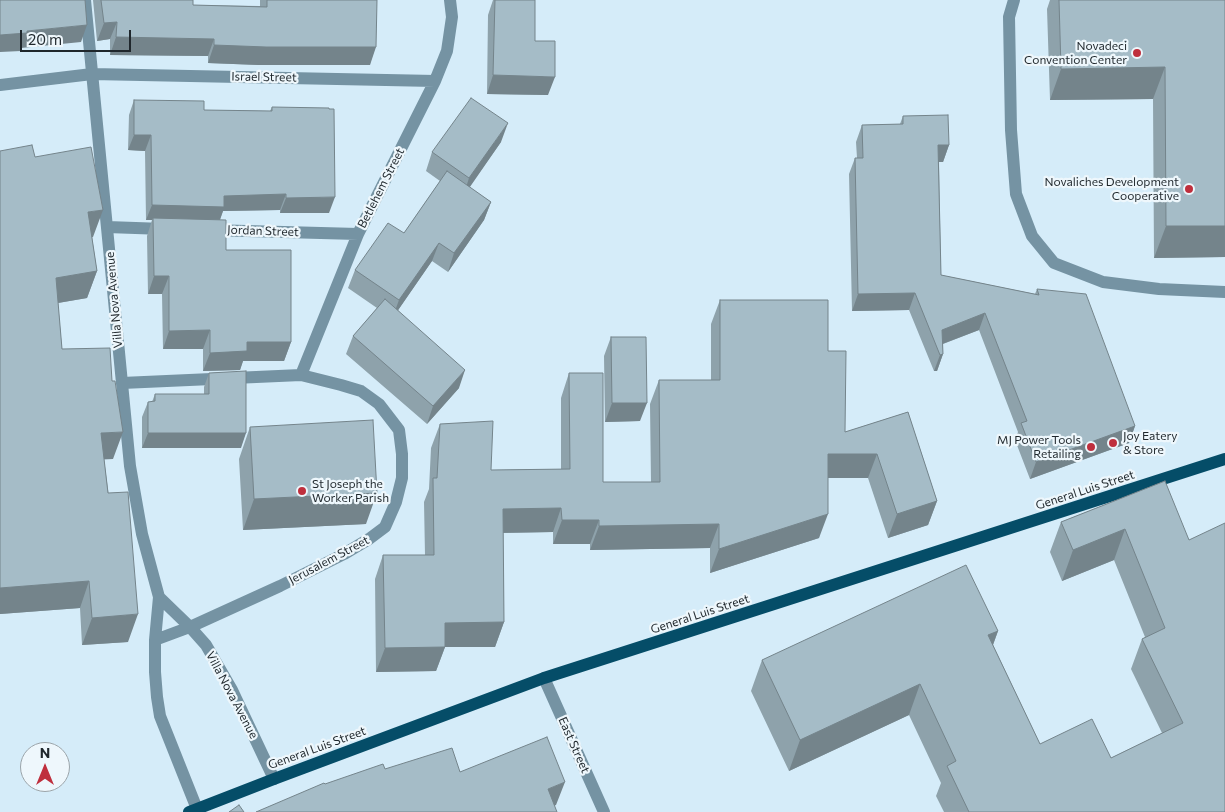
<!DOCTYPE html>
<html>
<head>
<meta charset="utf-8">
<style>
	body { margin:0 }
	#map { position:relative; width:1225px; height:812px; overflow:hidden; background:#d5ecf9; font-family:Commissioner,sans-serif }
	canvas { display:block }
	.north { position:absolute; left:20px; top:742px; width:50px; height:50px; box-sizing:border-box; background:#eef7fc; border:1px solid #9ba4a9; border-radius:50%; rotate:0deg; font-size:14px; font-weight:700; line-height:20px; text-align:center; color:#1f272c }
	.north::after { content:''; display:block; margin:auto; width:18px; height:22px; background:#bf2f3d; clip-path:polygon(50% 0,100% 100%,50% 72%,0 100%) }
	.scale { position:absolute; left:20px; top:30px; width:111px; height:22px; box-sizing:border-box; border:2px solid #1f272c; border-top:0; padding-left:6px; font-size:15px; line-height:18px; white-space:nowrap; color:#1f272c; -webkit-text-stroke:4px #eef7fc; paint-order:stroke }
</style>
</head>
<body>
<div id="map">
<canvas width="1225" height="812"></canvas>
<div class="north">N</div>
<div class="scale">20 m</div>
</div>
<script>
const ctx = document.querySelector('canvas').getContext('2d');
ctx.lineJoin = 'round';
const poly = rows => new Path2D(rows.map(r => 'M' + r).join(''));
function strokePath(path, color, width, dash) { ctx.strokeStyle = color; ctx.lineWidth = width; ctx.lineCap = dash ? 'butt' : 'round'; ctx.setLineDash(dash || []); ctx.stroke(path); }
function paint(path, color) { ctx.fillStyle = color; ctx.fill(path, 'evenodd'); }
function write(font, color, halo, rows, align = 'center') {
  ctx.font = font + ' Commissioner,sans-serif'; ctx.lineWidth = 4.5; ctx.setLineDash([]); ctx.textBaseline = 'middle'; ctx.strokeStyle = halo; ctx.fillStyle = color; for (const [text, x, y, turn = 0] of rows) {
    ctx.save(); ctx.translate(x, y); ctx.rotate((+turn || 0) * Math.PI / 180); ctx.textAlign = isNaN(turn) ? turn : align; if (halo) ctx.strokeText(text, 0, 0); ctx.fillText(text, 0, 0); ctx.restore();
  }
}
strokePath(poly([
	[1014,0,1009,17,1011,130,1016,194,1032,236,1054,263,1103,282,1159,289,1225,292]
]), '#7593a3', 12);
strokePath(poly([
	[85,0,130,466,142,534,159,597,155,640,155,672,157,697,160,716,197,809],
	[0,85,92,74,435,81],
	[107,227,164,229],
	[209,230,358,234],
	[301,375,358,234,435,81,447,51,452,17,450,0],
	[122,383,301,375,341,385,361,391,379,404,399,430,402,454,402,478,396,502,385,527,369,539,344,554,280,586,190,627,155,640],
	[159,597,190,627,206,645,232,690,274,779],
	[544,678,604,812]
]), '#7593a3', 12);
strokePath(poly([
	[189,812,274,779,544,678,1225,459]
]), '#054d68', 12);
paint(poly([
	[93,0,193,0,193,5,260,6,260,0,377,0,370,65,259,65,208,63,208,56,110,55,110,39,97,41],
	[493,0,495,0,535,41,548,95,487,94,488,15],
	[1050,0,1225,0,1225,257,1154,258,1153,99,1050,100,1047,9],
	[134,100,204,110,270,111,272,107,329,213,280,213,280,210,223,211,220,220,226,250,291,342,284,361,243,361,240,370,203,371,203,349,163,349,162,294,148,294,147,236,152,220,146,220,145,151,128,150,129,115],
	[903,116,949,145,943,162,939,162,941,275,1035,294,1037,289,1135,426,1129,443,1030,479,1015,440,1018,432,979,330,943,344,943,354,937,371,934,371,909,310,852,311,849,174,855,158,857,158,856,142,862,125,900,124],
	[501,142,469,187,491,202,484,220,448,272,432,261,398,310,459,388,427,424,346,354,353,336,377,308,348,288,355,270,404,233,440,181,426,171,432,152],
	[0,151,35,157,93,237,92,237,97,271,87,298,58,303,62,349,113,459,104,459,128,642,82,645,80,608,0,614],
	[720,300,828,351,845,432,908,412,937,501,928,525,888,538,868,478,828,478,819,538,710,573,710,548,590,550,590,544,553,544,553,532,503,533,504,622,495,647,445,647,436,671,376,672,375,579,383,555,425,555,424,502,429,489,431,448,440,424,491,470,561,469,561,398,569,373,603,482,651,482,650,404,659,380,711,380,711,324],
	[611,337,640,421,605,422,604,356],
	[209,373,241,448,142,448,142,417,148,402,152,402,155,394,204,394,204,387],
	[250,427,366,524,243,530,239,459],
	[1165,481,1225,812,944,812,936,796,941,783,909,715,789,771,751,691,762,660,998,631,993,645,1040,744,1111,758,1162,733,1131,669,1142,639,1145,637,1114,560,1062,581,1050,552,1061,522]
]), '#8ea2ab');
paint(poly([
	[117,22,110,39,97,41,104,23],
	[87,25,81,42,21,48,21,51,0,52,0,35,27,31],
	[116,37,214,39,208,56,110,55],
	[214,45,376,47,370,65,259,65,208,63],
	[1165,67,1153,99,1050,100,1061,69],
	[493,75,555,77,548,95,487,94],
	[508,123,501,142,463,197,469,178],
	[134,135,151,135,145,151,128,150],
	[938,145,949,145,943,162,932,162],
	[286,194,280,210,223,211,219,222,153,218,152,220,146,220,152,205,224,196],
	[335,197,329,213,280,213,286,198],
	[491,202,484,220,448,272,454,253],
	[103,210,93,237,78,240,88,212],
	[1166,226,1225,226,1225,257,1154,258],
	[439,243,432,261,392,319,399,300],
	[97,271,87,298,46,305,56,278],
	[154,276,169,276,162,294,148,294],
	[915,293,909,310,852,311,858,294],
	[985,313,979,330,937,346,942,330],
	[210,330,203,349,163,349,169,331],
	[247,342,291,342,284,361,243,361,240,370,203,371,210,353],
	[943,354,937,371,934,371,940,355],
	[465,370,459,388,427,424,433,406],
	[612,403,647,403,640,421,605,422],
	[1135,426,1129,443,1030,479,1036,462],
	[123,432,113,459,91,460,101,433],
	[148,433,246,433,241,448,142,448],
	[828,454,877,454,868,478,819,478],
	[377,493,366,524,243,530,254,499],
	[937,501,928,525,888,538,897,514],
	[561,508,553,532,494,533,503,509],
	[828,514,819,538,710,573,719,549],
	[562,520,599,520,590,544,553,544],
	[719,524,710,548,590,550,599,526],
	[1125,529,1114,560,1062,581,1073,550],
	[89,581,80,608,0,614,0,588],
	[138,614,128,642,82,645,92,618],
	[504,622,495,647,445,647,436,671,376,672,385,648,445,623],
	[998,631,987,661,988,635],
	[920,684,909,715,789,771,800,740],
	[565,782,556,805,540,812,548,789]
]), '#74848b');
const building = poly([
	[0,0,85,0,87,25,27,31,27,33,0,35,0,0],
	[101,0,193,0,193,5,267,7,267,0,377,0,376,47,266,47,214,45,214,39,116,37,117,22,104,23,101,0],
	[495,0,535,0,535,41,555,41,555,77,493,75,495,0],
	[1059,0,1225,0,1225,226,1166,226,1165,67,1061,69,1059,0],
	[471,98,508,123,469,178,432,152,471,98],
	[134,100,204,101,204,110,272,111,272,107,329,108,329,109,334,109,335,197,286,198,286,194,224,196,224,207,152,205,151,135,134,135,134,100],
	[948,115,949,145,938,145,941,275,1039,295,1037,289,1086,294,1135,426,1036,462,1021,423,1027,421,985,313,942,330,943,354,940,355,915,293,858,294,855,158,863,158,862,125,903,124,903,116,948,115],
	[32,145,35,157,91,147,103,210,88,212,97,271,56,278,62,349,110,348,112,381,115,381,123,432,101,433,108,493,128,492,138,614,92,618,89,581,0,588,0,151,32,145],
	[447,171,491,202,454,253,439,243,399,300,355,270,388,223,404,233,447,171],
	[153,218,226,220,226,250,291,250,291,342,247,342,247,351,210,353,210,330,169,331,169,276,154,276,153,218],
	[385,299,465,370,433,406,353,336,385,299],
	[720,300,828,300,828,351,846,351,845,432,908,412,937,501,897,514,877,454,828,454,828,514,719,549,719,524,599,526,599,520,562,520,561,508,503,509,504,622,445,623,445,647,385,648,383,555,434,555,433,478,437,478,440,424,493,421,491,470,570,469,569,373,603,373,603,482,660,482,659,380,720,380,720,300],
	[611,337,646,337,647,403,612,403,611,337],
	[246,371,246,433,148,433,148,402,155,401,155,394,209,394,209,373,246,371],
	[373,420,377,493,254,499,250,427,373,420],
	[1165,481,1189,540,1225,523,1225,812,969,812,947,766,956,761,920,684,800,740,762,660,966,565,998,631,988,635,1040,744,1092,719,1111,758,1183,723,1142,639,1165,628,1125,529,1073,550,1061,522,1165,481],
	[547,737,565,782,548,789,557,812,256,812,324,783,325,784,383,764,385,769,452,748,460,772,547,737],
	[239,805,244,812,229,812,239,805]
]);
paint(building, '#a5bcc7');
strokePath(building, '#74848b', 1);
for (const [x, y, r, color] of [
	[1137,53,5,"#bf2f3d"],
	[1189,189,5,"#bf2f3d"],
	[1113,443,5,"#bf2f3d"],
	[1091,447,5,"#bf2f3d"],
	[302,491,5,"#bf2f3d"]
]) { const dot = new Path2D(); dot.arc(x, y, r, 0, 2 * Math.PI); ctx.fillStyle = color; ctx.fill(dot); strokePath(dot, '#eef7fc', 2); }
write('12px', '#1f272c', '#eef7fc', [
	["Novadeci",1127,46],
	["Convention Center",1127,60],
	["Novaliches Development",1179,182],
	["Cooperative",1179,196],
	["Joy Eatery",1123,436,"left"],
	["& Store",1123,450,"left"],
	["MJ Power Tools",1081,440],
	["Retailing",1081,454],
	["St Joseph the",312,484,"left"],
	["Worker Parish",312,498,"left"]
], 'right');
write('12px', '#1f272c', '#eef7fc', [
	["Israel Street",264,77,1],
	["Betlehem Street",381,188,-63],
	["Jordan Street",263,231,2],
	["Villa Nova Avenue",114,300,-95],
	["General Luis Street",1085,490,-18],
	["Jerusalem Street",329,560,-28],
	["General Luis Street",700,614,-18],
	["Villa Nova Avenue",232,695,62],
	["East Street",574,745,66],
	["General Luis Street",317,748,-20]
]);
</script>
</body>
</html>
